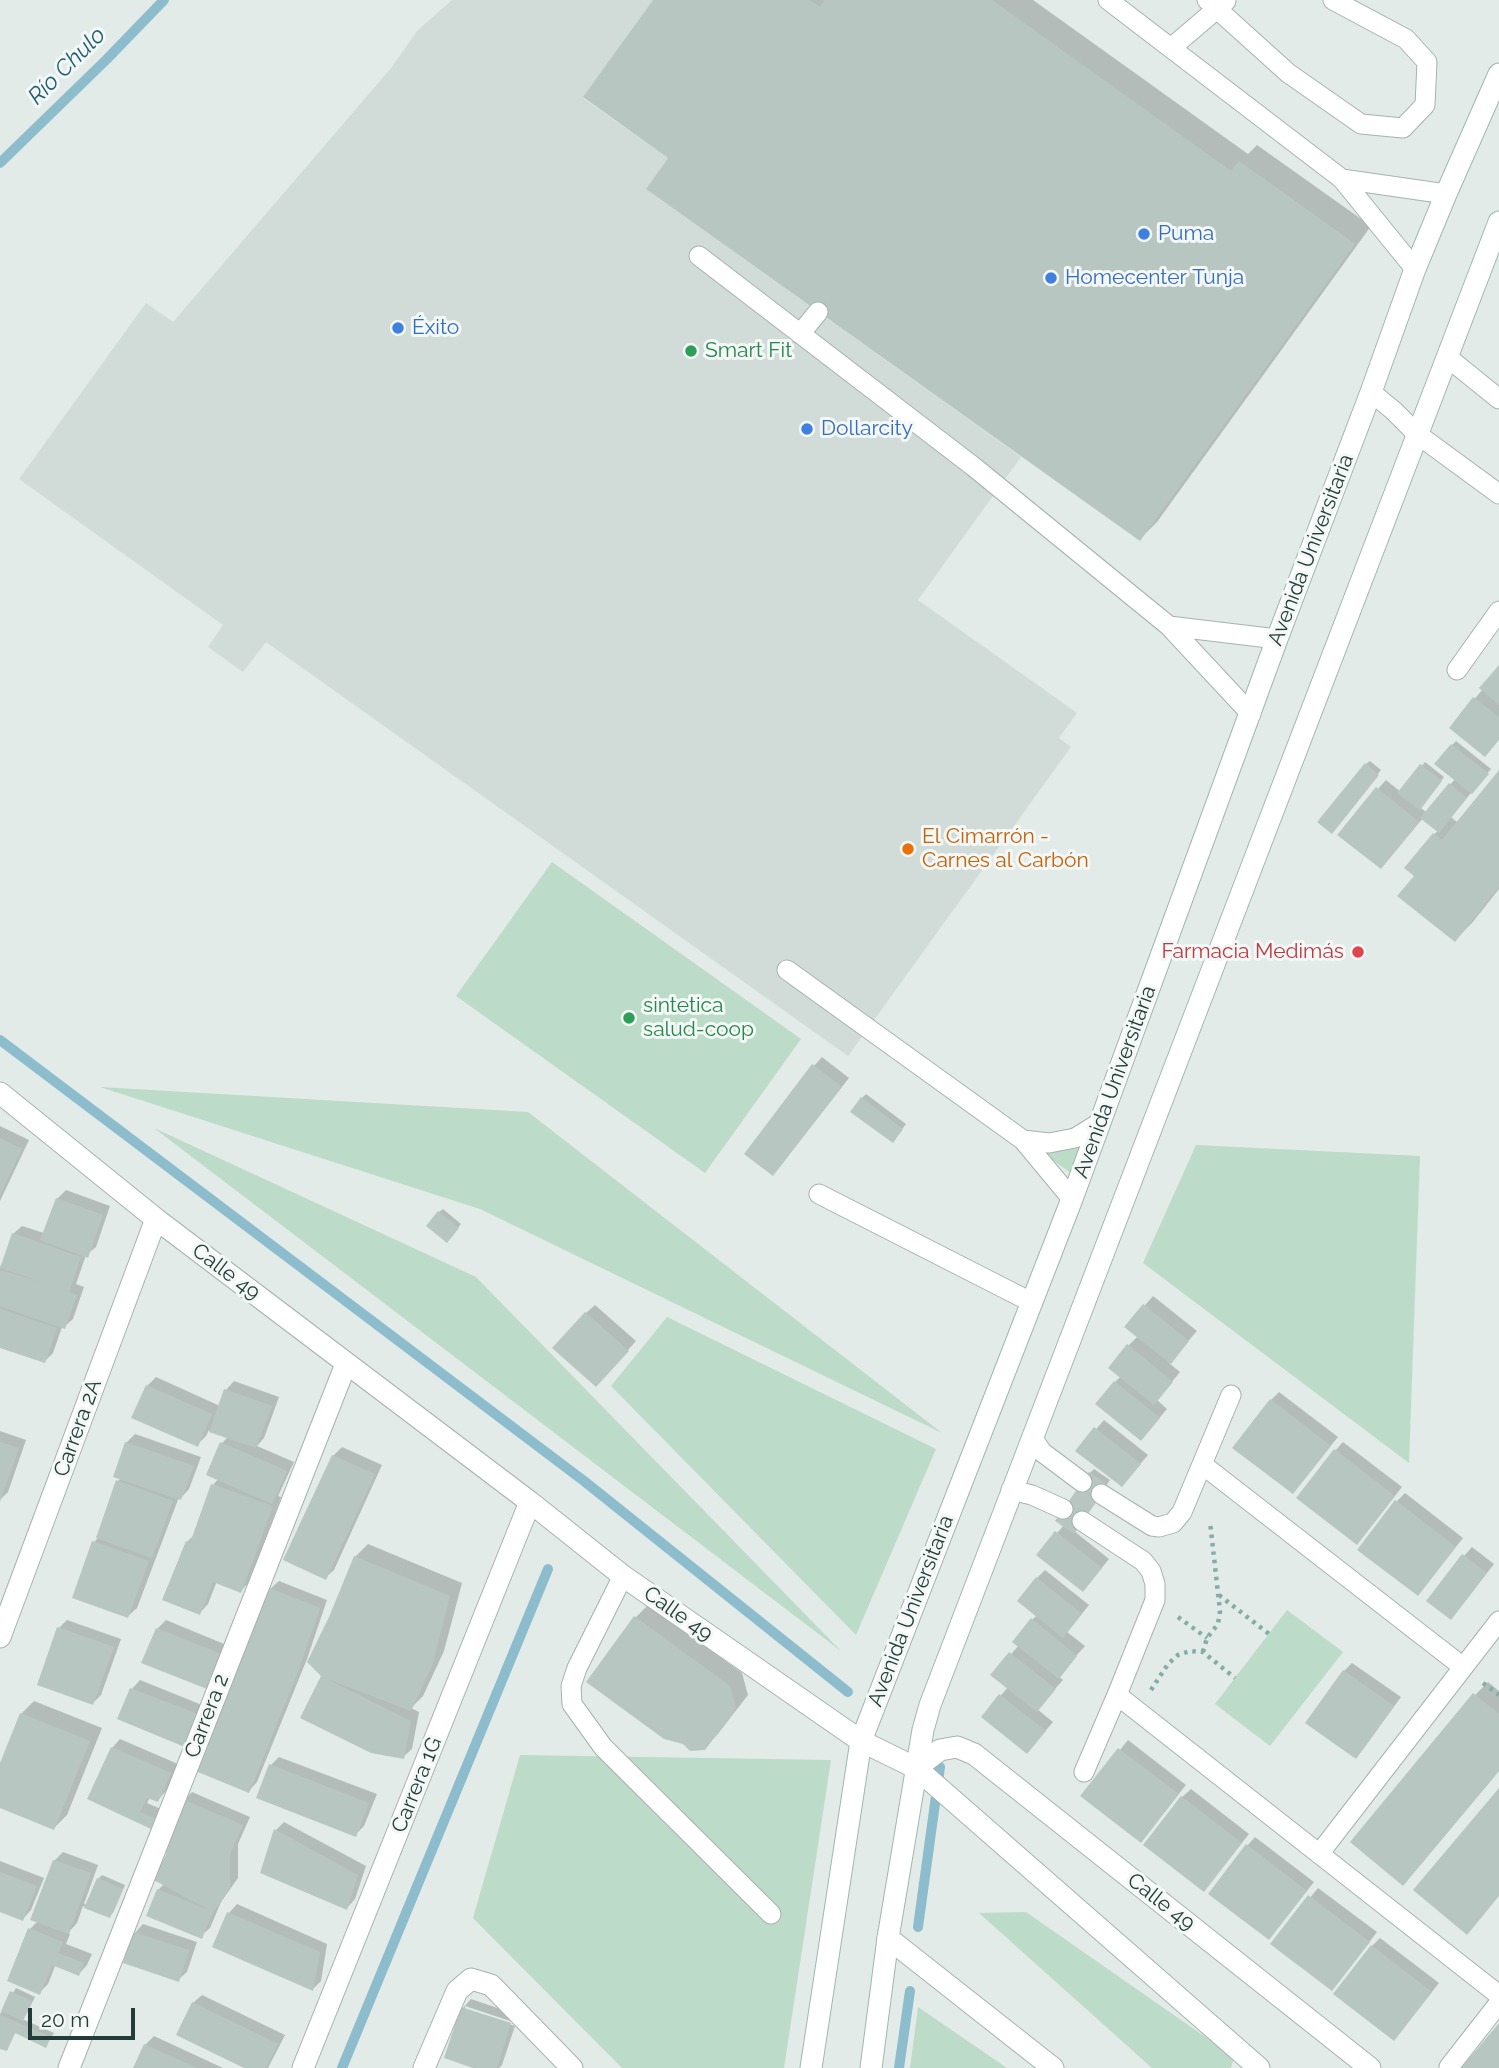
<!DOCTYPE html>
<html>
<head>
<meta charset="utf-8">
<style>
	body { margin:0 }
	#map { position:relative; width:1499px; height:2068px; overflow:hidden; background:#e2ebe8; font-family:Raleway,sans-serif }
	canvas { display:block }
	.scale { position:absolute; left:28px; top:2008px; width:107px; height:32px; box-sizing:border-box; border:4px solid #233c37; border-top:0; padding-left:9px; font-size:21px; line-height:24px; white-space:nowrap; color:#233c37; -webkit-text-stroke:5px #f3f8f6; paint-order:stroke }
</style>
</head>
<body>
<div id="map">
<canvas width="1499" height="2068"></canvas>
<div class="scale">20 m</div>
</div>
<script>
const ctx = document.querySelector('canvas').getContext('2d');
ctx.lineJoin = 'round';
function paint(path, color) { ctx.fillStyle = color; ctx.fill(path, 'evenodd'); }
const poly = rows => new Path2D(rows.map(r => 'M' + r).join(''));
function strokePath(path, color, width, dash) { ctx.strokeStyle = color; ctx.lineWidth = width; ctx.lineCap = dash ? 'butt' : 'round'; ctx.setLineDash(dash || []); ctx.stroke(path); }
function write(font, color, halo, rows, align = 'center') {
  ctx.font = font + ' Raleway,sans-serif'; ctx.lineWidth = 6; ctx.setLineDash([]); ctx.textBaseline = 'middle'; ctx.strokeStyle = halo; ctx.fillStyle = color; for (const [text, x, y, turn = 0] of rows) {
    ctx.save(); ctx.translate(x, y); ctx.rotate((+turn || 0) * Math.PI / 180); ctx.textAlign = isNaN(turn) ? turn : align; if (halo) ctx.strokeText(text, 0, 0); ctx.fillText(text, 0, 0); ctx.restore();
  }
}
paint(poly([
	[452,0,653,0,583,98,668,158,646,189,1021,457,918,600,1077,713,1059,738,1071,747,848,1056,266,642,243,672,208,647,223,625,19,479,146,303,173,322,392,67,417,31]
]), '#d1dbd7');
paint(poly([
	[552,862,801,1039,705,1173,456,996],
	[100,1087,528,1112,942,1433,480,1209],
	[154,1128,476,1277,841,1651],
	[1032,1145,1087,1149,1075,1176],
	[1196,1145,1420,1156,1409,1463,1143,1263],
	[667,1317,936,1449,856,1635,611,1386],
	[1287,1610,1343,1652,1270,1746,1215,1704],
	[520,1755,831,1760,784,2068,622,2068,473,1918],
	[1026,1912,1234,2057,1231,2068,1152,2068,979,1913],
	[918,2007,1007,2068,910,2068]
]), '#bcdbc8');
paint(poly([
	[655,0,1033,0,1248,154,1257,145,1371,226,1157,522,1140,539,670,158],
	[1499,668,1499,740,1451,727,1483,689],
	[1456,741,1491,769,1451,817,1458,823,1499,773,1499,889,1472,923,1455,940,1416,876,1407,868,1438,830,1423,818,1389,859,1378,789,1386,780,1401,792,1425,762,1444,777,1420,807,1427,813,1455,779,1452,745],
	[1370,761,1381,770,1335,828,1366,764],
	[822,1057,849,1078,773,1174,814,1066],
	[866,1094,906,1124,896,1137,862,1098],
	[0,1126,29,1140,0,1201],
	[66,1190,110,1206,96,1247,86,1255,76,1284,84,1287,73,1319,64,1327,62,1327,53,1353,45,1361,0,1346,0,1267,3,1263,13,1234,22,1226,44,1233,57,1199],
	[443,1209,461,1224,451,1237,439,1212],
	[1153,1296,1197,1331,1169,1363,1180,1372,1157,1400,1167,1409,1149,1430,1115,1382,1121,1376,1128,1346,1138,1336,1126,1327],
	[595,1305,636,1341,605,1376,586,1313],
	[156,1377,220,1406,226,1390,234,1381,279,1397,264,1438,257,1446,294,1462,278,1496,281,1497,249,1582,241,1591,217,1581,208,1604,200,1613,187,1542,195,1534,213,1485,218,1479,208,1474,222,1443,228,1437,209,1430,206,1436,197,1445,147,1386],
	[1279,1392,1338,1437,1293,1492,1271,1400],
	[1104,1420,1148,1455,1130,1476,1078,1450],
	[0,1431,26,1440,8,1492,0,1500],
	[135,1434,201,1457,189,1489,181,1498,179,1497,137,1608,128,1616,94,1542,99,1537,118,1481,121,1478,126,1443],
	[1343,1442,1402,1487,1365,1534,1335,1451],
	[342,1447,382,1465,334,1570,325,1578,333,1456],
	[1094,1469,1110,1480,1074,1531,1109,1559,1091,1581,1039,1554,1064,1525,1090,1473],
	[1405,1493,1463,1538,1418,1594,1396,1502],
	[368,1544,462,1583,444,1651,423,1696,411,1708,419,1712,412,1749,403,1757,372,1751,323,1676,331,1618,355,1557],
	[1472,1547,1494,1564,1459,1609,1464,1556],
	[1045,1570,1089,1605,1067,1632,1085,1646,1058,1676,1063,1680,1037,1709,1053,1722,1035,1743,983,1717,1008,1687,993,1675,1019,1645,1032,1620,1037,1615,1037,1578],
	[279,1581,327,1600,307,1659,257,1782,249,1791,270,1589],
	[648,1605,742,1673,748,1695,717,1735,704,1748,635,1618],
	[67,1620,121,1639,101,1695,93,1703,59,1628],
	[166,1620,229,1646,215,1679,157,1629],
	[1352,1663,1401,1697,1364,1748,1355,1757,1344,1671],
	[140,1680,207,1707,195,1737,132,1689],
	[1488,1682,1499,1691,1499,1771,1416,1870,1475,1695],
	[34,1701,102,1728,67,1815,54,1828,0,1806,0,1767,21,1714],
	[120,1739,178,1764,166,1791,158,1800,150,1797,147,1803,163,1810,159,1819,151,1827,89,1798,112,1748],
	[1128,1740,1186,1785,1141,1841,1083,1796],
	[279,1757,377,1794,364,1826,355,1835,271,1765],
	[1191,1789,1249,1834,1204,1890,1182,1797],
	[192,1792,250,1817,238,1844,238,1878,221,1902,210,1928,201,1936,158,1890,164,1884,167,1855,184,1800],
	[284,1822,366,1866,355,1899,347,1908,276,1830],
	[1255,1837,1314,1882,1269,1938,1247,1846],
	[63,1852,98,1865,84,1904,87,1905,98,1879,102,1875,125,1885,113,1913,109,1916,83,1906,77,1923,68,1933,70,1934,66,1944,92,1954,87,1965,79,1974,56,1964,48,1984,39,1993,30,1929,38,1921,54,1861],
	[0,1861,44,1878,31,1910,23,1919,0,1910],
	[1318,1888,1377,1932,1340,1980,1273,1944],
	[237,1904,327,1944,321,1981,313,1989,214,1946,229,1913],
	[143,1924,197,1942,187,1972,178,1980,135,1933],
	[1380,1938,1439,1983,1402,2030,1372,1946],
	[16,1988,35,1997,26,2015,22,2019,54,2033,46,2045,16,2032,6,2049,0,2047,0,2014],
	[202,1995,285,2035,268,2068,248,2068,193,2003],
	[471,1999,518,2015,516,2023,465,2006,465,2010,515,2026,502,2065,499,2068,479,2068,463,2008],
	[154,2036,223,2068,135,2068,145,2045]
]), '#0003');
strokePath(poly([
	[0,163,106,60,164,0],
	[0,1040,584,1481,848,1692],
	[918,1927,940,1767],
	[342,2068,548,1569],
	[899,2068,910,1991]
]), '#8dbdcd', 10);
paint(poly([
	[653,0,809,0,820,7,825,0,992,0,1231,171,1239,161,1355,244,1140,541,646,189,668,158,583,97],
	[1499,665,1499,705,1479,688],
	[1473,697,1499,717,1499,740,1485,757,1449,728],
	[1451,744,1489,774,1472,794,1434,764],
	[1365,763,1379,775,1332,834,1317,822],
	[1420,764,1442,781,1420,810,1397,793],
	[1499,770,1499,887,1455,942,1397,896,1414,876,1404,868,1433,833,1442,840],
	[1449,783,1467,798,1439,833,1420,818],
	[1376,787,1419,822,1381,869,1337,835],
	[812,1064,842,1087,773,1176,744,1154],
	[861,1097,903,1129,893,1143,850,1112],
	[0,1138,22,1149,0,1195],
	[56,1198,103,1215,88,1258,40,1240],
	[438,1211,459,1228,447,1243,426,1226],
	[12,1233,81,1257,69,1292,77,1295,65,1329,0,1306,0,1270,45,1283,0,1268],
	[1143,1304,1189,1341,1171,1364,1124,1327],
	[0,1309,57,1328,45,1363,0,1348],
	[585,1312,629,1351,596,1387,552,1348],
	[1127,1344,1173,1382,1154,1405,1108,1368],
	[1114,1381,1160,1418,1141,1441,1095,1404],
	[146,1385,212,1414,198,1447,131,1418],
	[224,1389,272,1406,256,1448,209,1432],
	[1270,1399,1331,1446,1293,1494,1232,1448],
	[1094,1427,1141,1464,1122,1487,1075,1451],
	[0,1442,19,1448,0,1502],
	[125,1442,194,1466,181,1500,113,1477],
	[220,1442,287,1471,272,1504,206,1475],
	[1334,1449,1395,1496,1357,1545,1296,1498],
	[332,1455,375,1474,326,1580,283,1560],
	[1089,1472,1108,1485,1074,1534,1055,1521],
	[116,1480,173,1501,152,1558,96,1538],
	[211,1484,273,1506,241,1593,213,1582,200,1615,162,1600,186,1541,190,1543],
	[1395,1500,1456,1547,1418,1596,1357,1550],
	[1055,1531,1102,1568,1083,1592,1036,1555],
	[92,1541,149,1561,128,1618,72,1598],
	[1462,1554,1487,1573,1451,1620,1426,1601],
	[354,1556,450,1596,432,1666,411,1711,325,1678,411,1721,404,1759,371,1753,300,1718,321,1676,307,1662,329,1617],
	[1036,1577,1082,1614,1063,1638,1017,1601],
	[269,1588,320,1608,299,1669,249,1793,193,1770],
	[634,1616,730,1686,736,1709,705,1750,690,1751,683,1744,664,1739,586,1682],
	[1031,1618,1077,1656,1059,1679,1012,1642],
	[57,1627,114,1647,93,1705,37,1685],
	[156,1628,221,1654,207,1689,141,1663],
	[1009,1652,1056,1689,1037,1712,990,1675],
	[1343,1670,1394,1706,1356,1759,1305,1723],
	[130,1688,200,1715,187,1748,117,1719],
	[1473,1693,1499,1714,1499,1771,1403,1886,1350,1842],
	[999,1694,1046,1731,1027,1754,981,1717],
	[20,1713,90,1741,54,1830,0,1808,0,1763],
	[111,1747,171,1773,158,1802,147,1798,140,1812,156,1819,151,1829,87,1799],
	[1118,1748,1179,1794,1141,1843,1080,1796],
	[269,1764,369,1803,356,1837,256,1798],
	[1499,1788,1499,1896,1467,1935,1413,1890],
	[1181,1796,1242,1843,1204,1892,1143,1845],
	[182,1799,243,1825,230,1854,230,1888,213,1912,202,1939,146,1916,157,1889,211,1911,152,1879,166,1855,169,1829],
	[274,1829,358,1875,347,1910,260,1873],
	[1246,1844,1307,1891,1269,1940,1208,1894],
	[53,1860,91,1873,69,1934,30,1920],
	[0,1872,37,1886,23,1921,0,1912],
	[97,1878,123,1889,110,1918,84,1908],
	[1308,1895,1370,1942,1332,1991,1270,1944],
	[227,1912,320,1952,313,1991,212,1947],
	[28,1928,63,1942,58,1953,84,1963,79,1976,52,1965,40,1995,7,1981],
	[133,1932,189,1950,179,1982,123,1963],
	[1371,1945,1432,1992,1394,2041,1333,1994],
	[10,1991,32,2001,23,2021,1,2011],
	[192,2002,278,2044,266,2068,244,2068,176,2035],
	[461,2007,511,2023,497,2068,473,2068,444,2058],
	[0,2015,51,2037,46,2048,15,2033,7,2051,0,2049],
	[1499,2023,1499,2068,1461,2068],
	[144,2044,197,2068,133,2068]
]), '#b8c6c2');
const lane = poly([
	[1108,0,1342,179,1415,269],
	[1207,0,1288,73,1361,124,1403,128,1425,105,1427,62,1406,39,1333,0],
	[1171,48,1226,1],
	[1342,179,1446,194],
	[699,256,974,467,1169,626,1251,714],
	[800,334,818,312],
	[1447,357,1499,399],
	[1371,392,1394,411,1417,434,1499,494],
	[1169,626,1277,639],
	[1457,670,1499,611],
	[787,970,1023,1140,1072,1199],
	[1023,1140,1049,1143,1075,1138,1101,1122],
	[819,1194,1031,1302],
	[1032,1437,1042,1452,1082,1482],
	[1203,1465,1463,1667],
	[1011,1490,1032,1495,1063,1509],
	[1101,1494,1152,1526,1159,1527,1173,1523,1182,1512,1231,1395],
	[1082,1521,1143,1561,1151,1571,1155,1584,1155,1600,1117,1695,1084,1772],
	[623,1576,577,1668,571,1686,572,1704,603,1747,771,1914],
	[1117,1695,1499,1995],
	[1319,1854,1499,1621],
	[1449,2067,1499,2003]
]);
const street = poly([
	[0,1093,156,1219,530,1502,623,1576,861,1741,916,1768,1259,2068],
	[0,1637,156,1219],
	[916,1768,940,1750,957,1747,974,1754,1370,2068],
	[888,1938,1053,2068],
	[69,2068,346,1364],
	[303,2068,530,1502],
	[424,2068,457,1991,471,1979,491,1985,572,2068]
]);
const secondary = poly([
	[811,2068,861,1741,1072,1199,1277,639,1371,392,1415,269,1446,194,1499,74],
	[871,2068,888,1938,923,1730,930,1705,1499,222]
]);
strokePath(lane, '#a5b3af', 21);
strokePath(street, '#a5b3af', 23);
strokePath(secondary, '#a1b7b1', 23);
strokePath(poly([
	[1219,1595,1269,1634],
	[1178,1617,1207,1638],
	[1203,1652,1207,1638,1218,1624,1220,1611,1210,1522],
	[1483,1683,1499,1695],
	[1151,1690,1168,1664,1178,1655,1190,1651,1203,1652,1235,1678]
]), '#85ada4', 4.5, [3.5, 5]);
strokePath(lane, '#fff', 19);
strokePath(street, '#fff', 21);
strokePath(secondary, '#fff', 21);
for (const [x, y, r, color] of [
	[1144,234,7,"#3f7fe0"],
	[1051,278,7,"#3f7fe0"],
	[398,328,7,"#3f7fe0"],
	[691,351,7,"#2e9e5b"],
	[807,429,7,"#3f7fe0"],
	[908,849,7,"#e8710a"],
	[1358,952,7,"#e0444e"],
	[629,1018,7,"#2e9e5b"]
]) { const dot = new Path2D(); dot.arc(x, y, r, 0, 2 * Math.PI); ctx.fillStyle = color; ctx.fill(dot); strokePath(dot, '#f3f8f6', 2.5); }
write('21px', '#366cbe', '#f3f8f6', [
	["Puma",1158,234],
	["Homecenter Tunja",1065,278],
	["Éxito",412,328],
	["Dollarcity",821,429]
], 'left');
write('21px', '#27864d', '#f3f8f6', [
	["Smart Fit",705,351],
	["sintetica",643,1006],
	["salud-coop",643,1030]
], 'left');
write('21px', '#233c37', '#f3f8f6', [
	["Avenida Universitaria",1311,550,-69],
	["Avenida Universitaria",1115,1082,-70],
	["Calle 49",226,1272,37],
	["Carrera 2A",78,1428,-70],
	["Avenida Universitaria",911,1611,-69],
	["Calle 49",678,1614,35],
	["Carrera 2",207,1716,-69],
	["Carrera 1G",417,1785,-68],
	["Calle 49",1161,1902,38]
]);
write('21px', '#c56008', '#f3f8f6', [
	["El Cimarrón -",922,837],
	["Carnes al Carbón",922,861]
], 'left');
write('21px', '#be3a42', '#f3f8f6', [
	["Farmacia Medimás",1344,952]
], 'right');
write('italic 23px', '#215e74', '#f3f8f6', [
	["Río Chulo",67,66,-45]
]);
</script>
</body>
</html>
